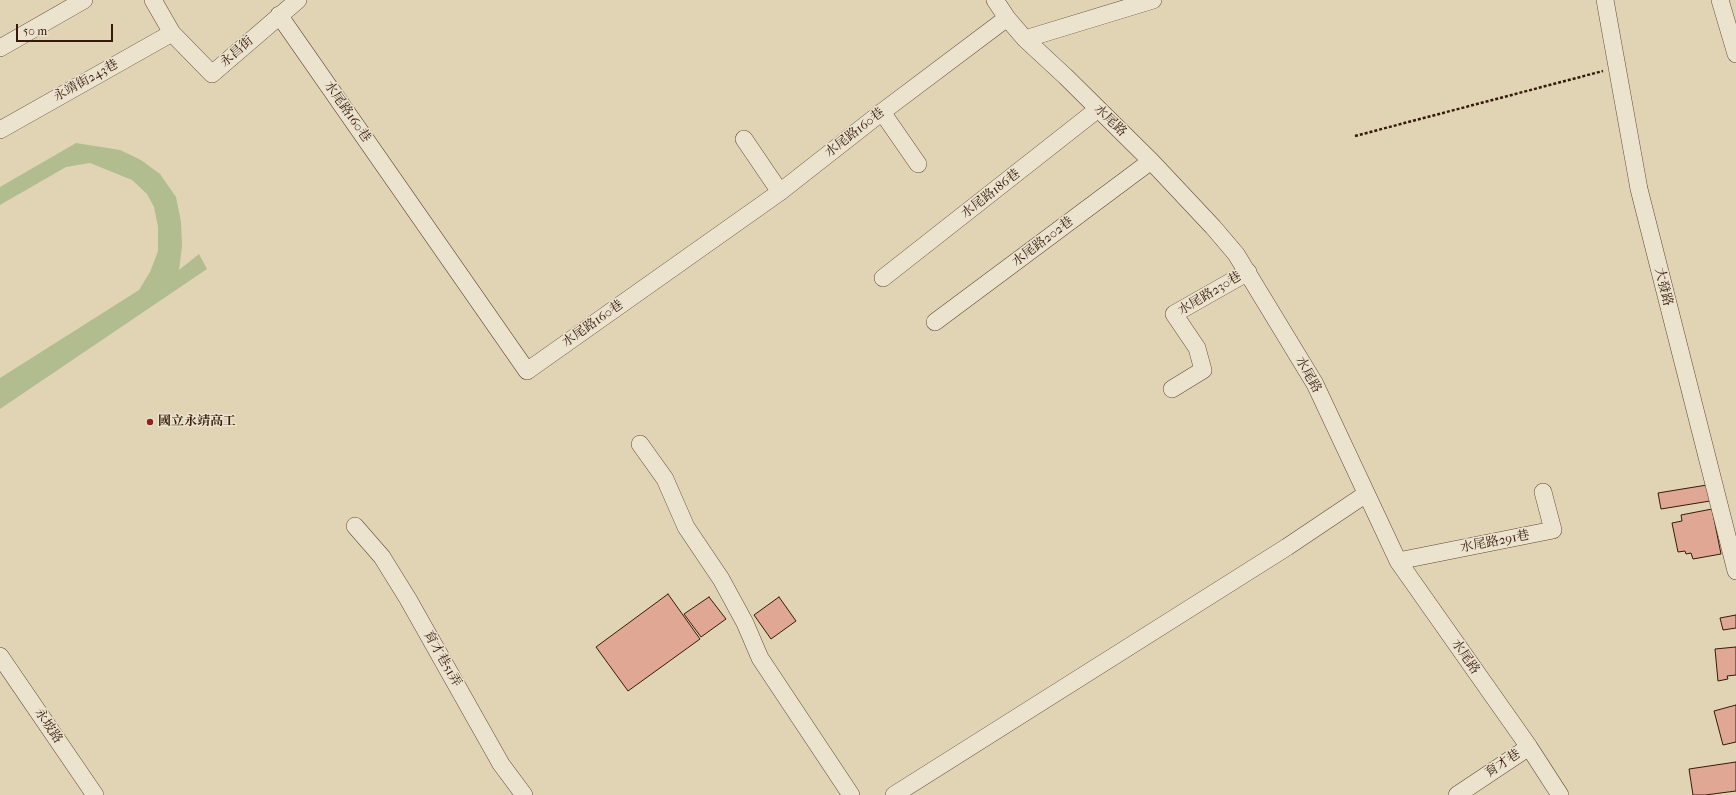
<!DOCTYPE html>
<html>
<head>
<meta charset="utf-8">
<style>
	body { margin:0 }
	#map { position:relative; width:1736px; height:795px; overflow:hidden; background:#e1d4b5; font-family:"IM FELL French Canon",serif }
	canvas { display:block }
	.scale { position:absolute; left:16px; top:24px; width:97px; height:18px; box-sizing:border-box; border:2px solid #351a0a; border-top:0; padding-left:5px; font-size:12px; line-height:14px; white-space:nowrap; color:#351a0a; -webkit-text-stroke:3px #ece3cf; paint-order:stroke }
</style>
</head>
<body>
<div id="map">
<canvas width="1736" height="795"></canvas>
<div class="scale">50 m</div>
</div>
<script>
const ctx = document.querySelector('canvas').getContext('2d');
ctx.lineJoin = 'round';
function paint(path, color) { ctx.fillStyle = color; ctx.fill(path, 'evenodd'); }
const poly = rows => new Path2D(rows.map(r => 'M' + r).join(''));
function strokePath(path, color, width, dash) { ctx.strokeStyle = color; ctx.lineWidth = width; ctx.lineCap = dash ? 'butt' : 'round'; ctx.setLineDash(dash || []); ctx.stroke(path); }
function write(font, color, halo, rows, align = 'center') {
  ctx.font = font + ' "IM FELL French Canon","Noto Serif TC",serif'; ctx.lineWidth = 3; ctx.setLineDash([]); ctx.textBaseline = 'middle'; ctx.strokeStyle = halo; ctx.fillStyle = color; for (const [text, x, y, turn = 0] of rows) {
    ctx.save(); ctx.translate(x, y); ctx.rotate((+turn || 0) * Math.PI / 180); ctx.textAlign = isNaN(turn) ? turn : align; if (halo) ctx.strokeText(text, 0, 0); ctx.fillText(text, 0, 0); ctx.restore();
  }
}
paint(poly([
	[76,143,120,150,141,160,160,174,176,197,181,222,182,246,179,270,199,254,207,269,0,409,0,378,139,290,150,272,158,251,158,227,154,207,147,194,132,180,90,163,66,167,0,205,0,187]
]), '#b1bd8f');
const building = poly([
	[1707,485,1710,501,1661,509,1658,493,1707,485],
	[1712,509,1721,554,1693,559,1691,553,1686,554,1685,551,1678,552,1672,523,1682,521,1681,515,1712,509],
	[668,594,700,639,628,691,596,647,668,594],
	[709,597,726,619,701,637,684,614,709,597],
	[779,597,796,621,771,639,754,615,779,597],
	[1736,615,1736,628,1723,630,1720,618,1736,615],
	[1736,647,1736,675,1727,676,1728,679,1718,681,1715,649,1736,647],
	[1736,705,1736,742,1723,745,1714,711,1736,705],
	[1736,762,1736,791,1705,795,1693,795,1689,769,1736,762]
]);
paint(building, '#e1a795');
strokePath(building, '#351a0a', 1);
const minor = poly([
	[153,0,172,33,212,74,298,0],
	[995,0,1007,18,1025,39,1065,76,1151,161,1213,227,1236,254,1315,384,1398,561,1529,747,1560,795],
	[1605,0,1639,189,1736,571],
	[1720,0,1736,54],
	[279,15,527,371,780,192,882,112,1007,18],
	[1025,39,1153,0],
	[0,48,84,0],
	[882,112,918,164],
	[0,130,172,33],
	[744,139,780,192],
	[883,278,1098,109],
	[935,322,1151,161],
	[1172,389,1203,370,1197,348,1174,314,1248,272],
	[640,444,665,479,686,527,721,579,745,623,760,658,851,795],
	[355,526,382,557,408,599,501,764,524,795],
	[1398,561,1553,530,1543,492],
	[0,656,95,795],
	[894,795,1287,547,1366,494],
	[1457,795,1529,747]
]);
strokePath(minor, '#604835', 18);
strokePath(poly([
	[1355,136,1603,71]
]), '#351a0a', 2.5, [3, 2]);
strokePath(minor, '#ece3cf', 17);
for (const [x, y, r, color] of [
	[150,422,4,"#8f2418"]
]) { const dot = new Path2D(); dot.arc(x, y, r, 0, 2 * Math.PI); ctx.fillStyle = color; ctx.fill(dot); strokePath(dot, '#ece3cf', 1.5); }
write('13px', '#351a0a', '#ece3cf', [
	["永昌街",237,52,-41],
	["永靖街243巷",86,81,-29],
	["水尾路160巷",347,112,55],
	["水尾路",1110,121,44],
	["水尾路160巷",855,133,-38],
	["水尾路186巷",991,194,-38],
	["水尾路202巷",1043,242,-37],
	["大發路",1663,287,76],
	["水尾路230巷",1210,294,-31],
	["水尾路160巷",593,324,-35],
	["水尾路",1308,375,61],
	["水尾路291巷",1495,542,-11],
	["水尾路",1465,657,55],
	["育才巷51弄",442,659,60],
	["永坡路",48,726,56],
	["育才巷",1503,764,-34]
]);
write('bold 13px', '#351a0a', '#ece3cf', [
	["國立永靖高工",158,422]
], 'left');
</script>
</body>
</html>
